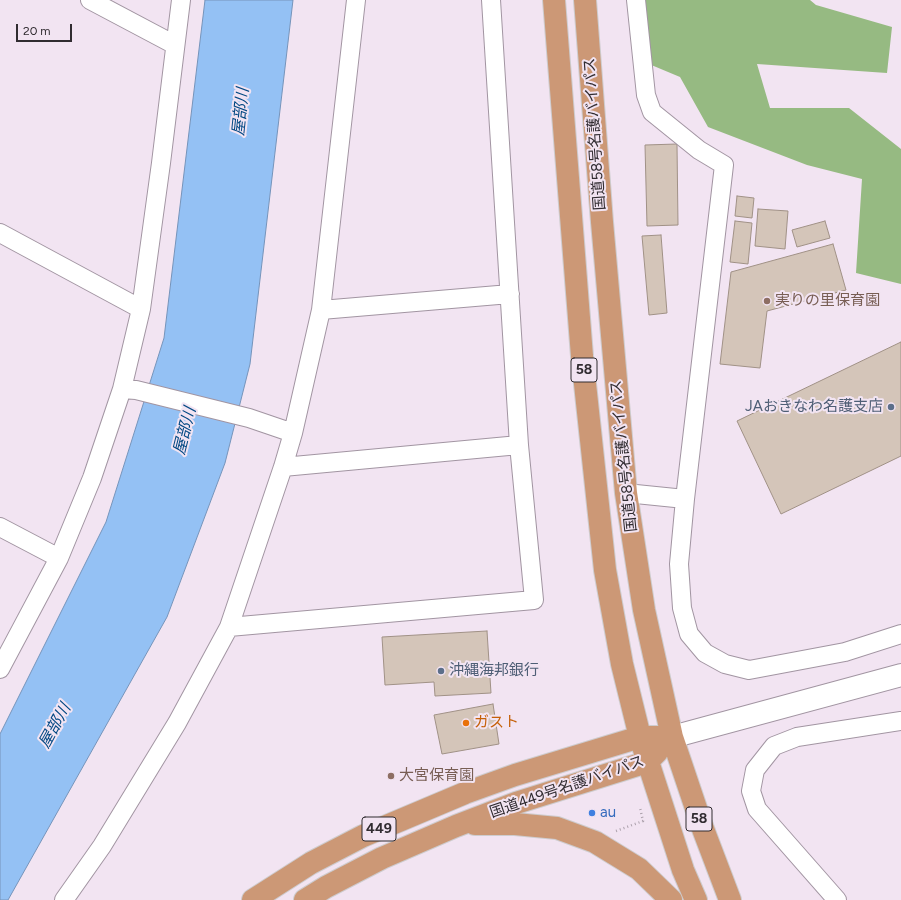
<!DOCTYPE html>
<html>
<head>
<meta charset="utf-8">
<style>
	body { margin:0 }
	#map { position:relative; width:901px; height:900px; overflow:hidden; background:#f2e4f2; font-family:Figtree,sans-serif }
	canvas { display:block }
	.scale { position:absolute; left:16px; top:24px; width:56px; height:18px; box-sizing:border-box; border:2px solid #312c31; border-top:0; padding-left:5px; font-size:12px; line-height:14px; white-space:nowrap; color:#312c31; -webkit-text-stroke:3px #f2e4f2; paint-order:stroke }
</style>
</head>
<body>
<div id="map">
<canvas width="901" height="900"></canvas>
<div class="scale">20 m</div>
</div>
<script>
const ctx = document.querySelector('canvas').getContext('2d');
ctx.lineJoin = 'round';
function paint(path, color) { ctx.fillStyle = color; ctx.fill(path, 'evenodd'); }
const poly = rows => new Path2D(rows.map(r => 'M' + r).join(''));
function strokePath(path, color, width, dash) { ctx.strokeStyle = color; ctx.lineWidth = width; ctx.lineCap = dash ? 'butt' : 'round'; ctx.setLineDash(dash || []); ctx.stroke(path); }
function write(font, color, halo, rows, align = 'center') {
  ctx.font = font + ' Figtree,"Noto Sans JP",sans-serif'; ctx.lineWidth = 4; ctx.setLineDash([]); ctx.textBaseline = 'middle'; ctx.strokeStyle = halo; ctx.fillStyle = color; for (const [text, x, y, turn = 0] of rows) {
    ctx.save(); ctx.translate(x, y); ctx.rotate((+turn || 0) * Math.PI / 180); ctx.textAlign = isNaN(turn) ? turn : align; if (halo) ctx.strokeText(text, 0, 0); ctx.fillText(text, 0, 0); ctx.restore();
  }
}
paint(poly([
	[627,0,810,0,816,5,892,27,887,73,757,64,770,108,849,108,901,149,901,284,856,273,862,179,807,165,708,127,680,77,637,59]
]), '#96ba82');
const water = poly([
	[205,0,293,0,250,364,225,463,167,617,8,900,0,900,0,734,106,522,164,338,205,0]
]);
paint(water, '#94c1f4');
strokePath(water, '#7694ba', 1);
const building = poly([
	[677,144,678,225,647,226,645,145,677,144],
	[737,196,754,198,752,218,735,216,737,196],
	[758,209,788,211,785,249,755,246,758,209],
	[735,221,752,223,748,264,730,262,735,221],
	[825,221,830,238,797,247,792,230,825,221],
	[661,235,667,313,649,315,642,236,661,235],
	[833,244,846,290,767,311,760,368,720,364,731,272,833,244],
	[901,342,901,456,781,514,737,421,901,342],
	[487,631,491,693,435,696,434,682,385,685,382,637,487,631],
	[493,704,499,744,442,754,434,715,493,704]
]);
paint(building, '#d4c5b9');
strokePath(building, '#a09186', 1);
const minor = poly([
	[90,0,175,45],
	[636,0,646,95,652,112,699,150,724,165,685,499,679,564,682,608,689,634,705,653,725,664,749,670,845,652,901,634],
	[0,233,141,309],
	[321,310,510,294],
	[122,389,136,390,249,418,293,433],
	[283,467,519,445],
	[626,493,685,499],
	[0,527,59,558],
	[229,627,534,600,519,445,491,0],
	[0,669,59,558,92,478,122,389,141,309,161,163,181,0],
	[64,900,102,846,177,723,229,627,283,467,293,433,321,310,356,0],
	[837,900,757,809,751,791,755,770,774,746,797,737,901,721]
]);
const tertiary = poly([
	[672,737,901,675]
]);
const trunk = poly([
	[554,0,582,356,605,570,622,664,640,737,683,870,696,900],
	[585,0,602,222,626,493,644,610,672,737,703,829,730,900],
	[475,824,515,824,557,828,595,842,639,869,671,900],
	[253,900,311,863,363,836,465,793,515,775,640,737,672,737],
	[305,900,326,887,382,858,456,826,516,803,647,762,657,752]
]);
strokePath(minor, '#a295a2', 20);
strokePath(tertiary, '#a295a2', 24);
strokePath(trunk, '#ceccce', 24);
strokePath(poly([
	[616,831,643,821,640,808]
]), '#ada2ad', 2.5, [1, 3]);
strokePath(minor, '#fff', 18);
strokePath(tertiary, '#fff', 22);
strokePath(trunk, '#cc9876', 22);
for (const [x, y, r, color] of [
	[767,301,4,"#8d6e63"],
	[891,407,4,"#5c6f8a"],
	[441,671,4,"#5c6f8a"],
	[466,723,4,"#e8710a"],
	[391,776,4,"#8d6e63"],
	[592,813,4,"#3f7fe0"]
]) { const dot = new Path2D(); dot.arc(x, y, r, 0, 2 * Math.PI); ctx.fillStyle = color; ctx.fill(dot); strokePath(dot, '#f2e4f2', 1.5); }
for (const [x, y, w] of [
	[584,370,26],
	[699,819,26],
	[379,829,34]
]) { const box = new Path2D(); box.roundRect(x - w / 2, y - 12, w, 24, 3); ctx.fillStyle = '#f2e4f2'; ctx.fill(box); strokePath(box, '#312c31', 1); }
write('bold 14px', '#312c31', null, [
	["58",584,370],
	["58",699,819],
	["449",379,829]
]);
write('15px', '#312c31', '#f2e4f2', [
	["国道58号名護バイパス",595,134,-94],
	["国道58号名護バイパス",624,456,-96],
	["国道449号名護バイパス",567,787,-19]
]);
write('15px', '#785e54', '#f2e4f2', [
	["実りの里保育園",775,301],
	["大宮保育園",399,776]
], 'left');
write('15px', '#4e5e75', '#f2e4f2', [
	["JAおきなわ名護支店",883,407],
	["沖縄海邦銀行",449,671,"left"]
], 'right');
write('15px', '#c56008', '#f2e4f2', [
	["ガスト",474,723]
], 'left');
write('15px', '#366cbe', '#f2e4f2', [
	["au",600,813]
], 'left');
write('italic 16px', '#024883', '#f2e4f2', [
	["屋部川",241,112,-84],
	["屋部川",185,431,-76],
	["屋部川",55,726,-61]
]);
</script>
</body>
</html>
